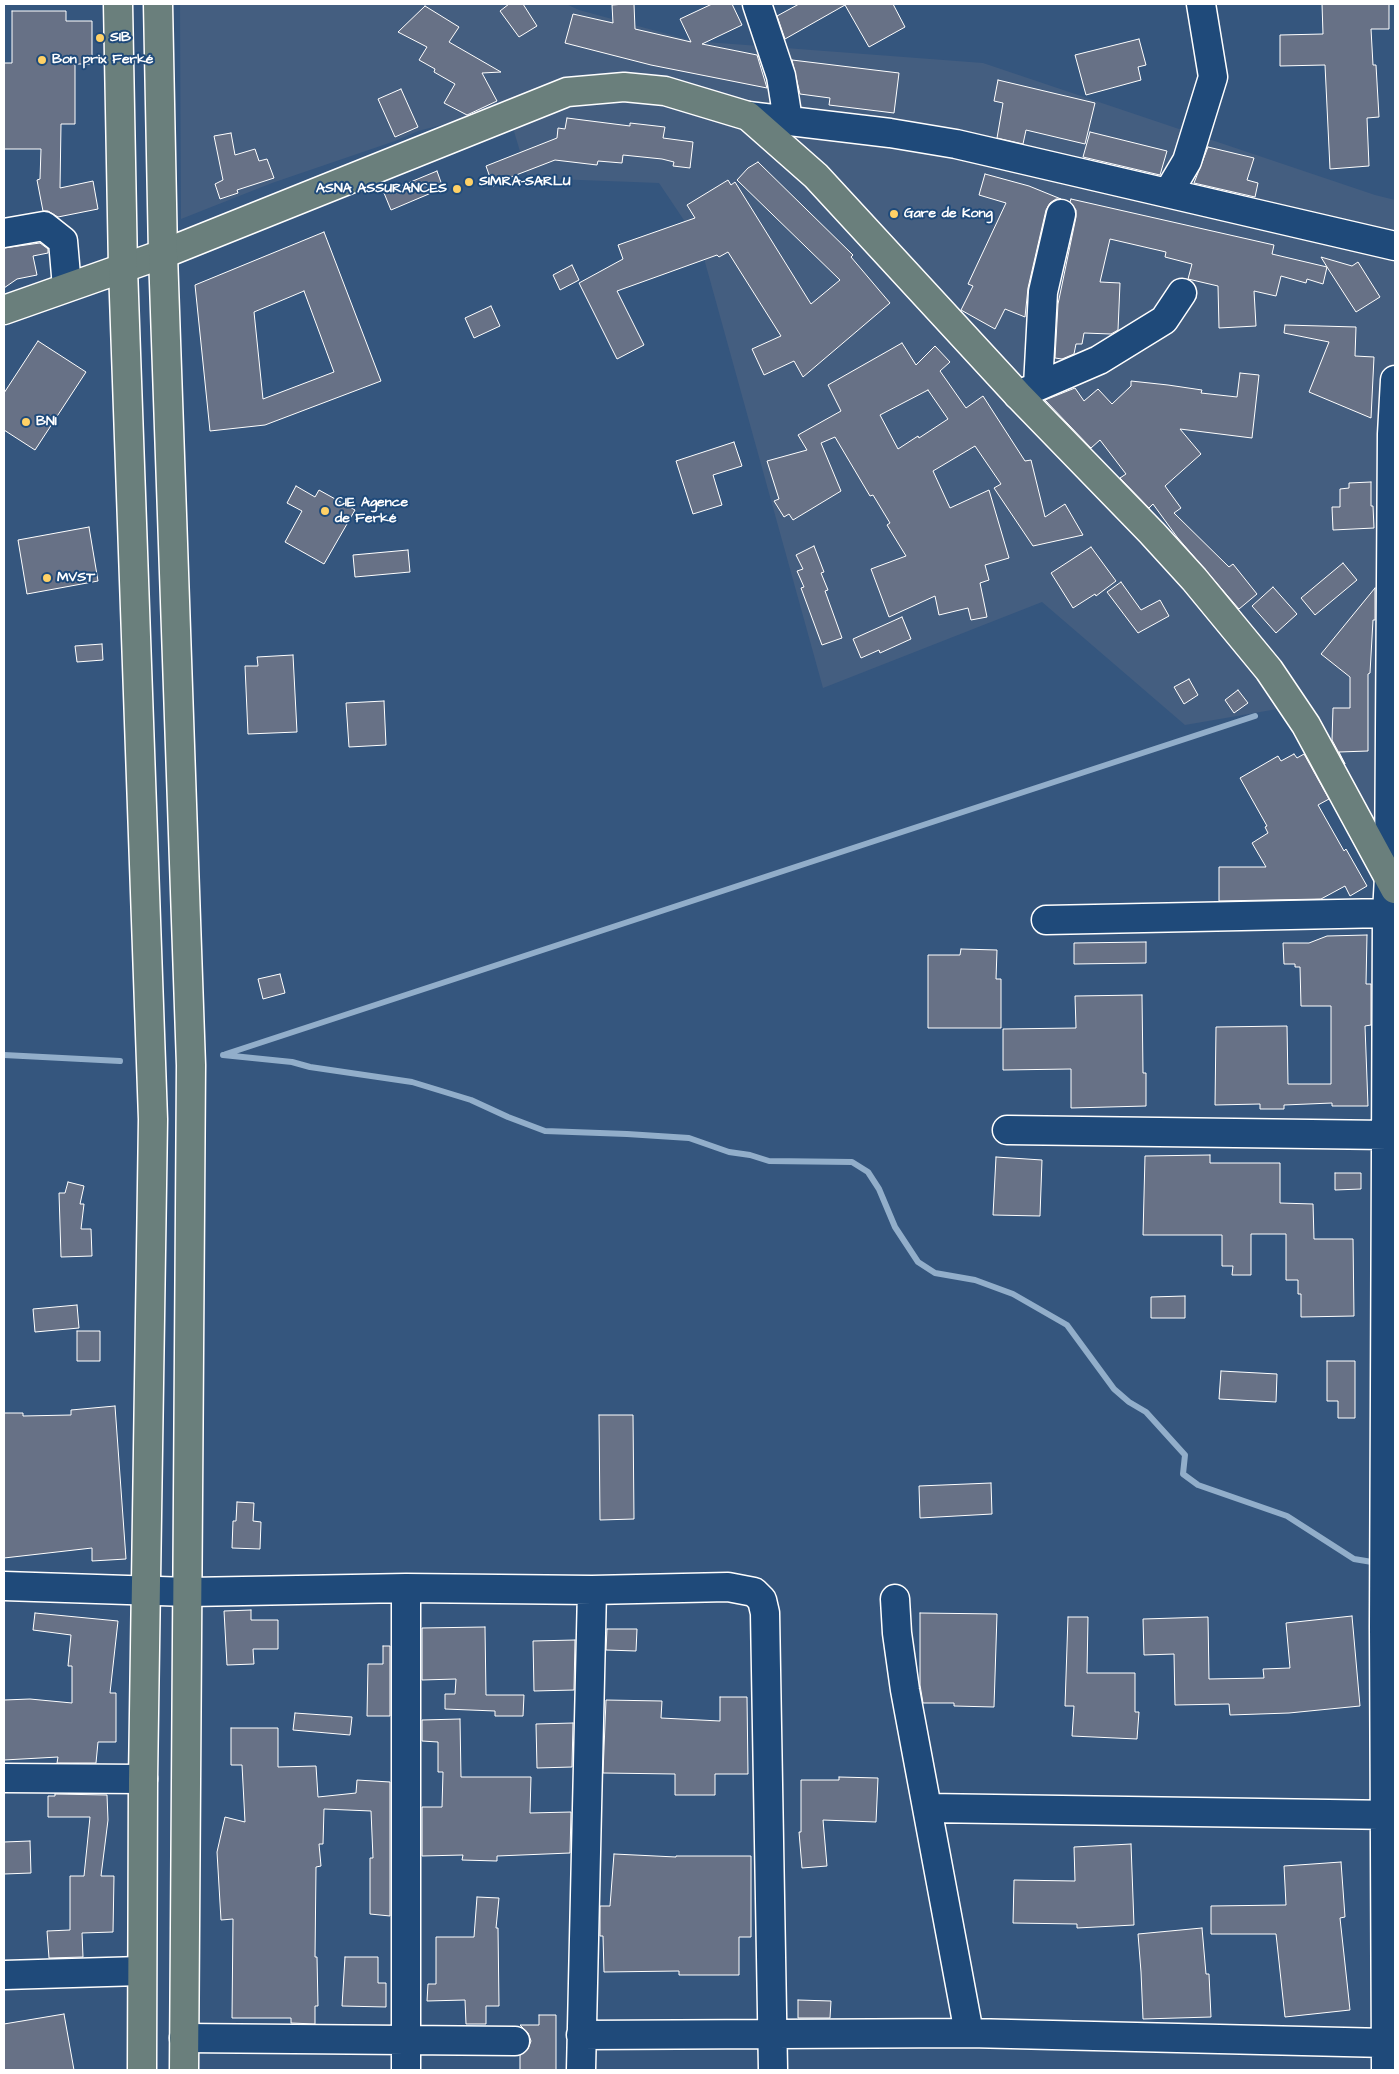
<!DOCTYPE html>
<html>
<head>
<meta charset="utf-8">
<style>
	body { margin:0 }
	#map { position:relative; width:1399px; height:2074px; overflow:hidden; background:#35567e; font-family:"Architects Daughter",sans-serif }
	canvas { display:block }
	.frame { position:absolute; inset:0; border:5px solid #fff; pointer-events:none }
</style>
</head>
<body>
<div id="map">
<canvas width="1399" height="2074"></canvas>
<div class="frame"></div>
</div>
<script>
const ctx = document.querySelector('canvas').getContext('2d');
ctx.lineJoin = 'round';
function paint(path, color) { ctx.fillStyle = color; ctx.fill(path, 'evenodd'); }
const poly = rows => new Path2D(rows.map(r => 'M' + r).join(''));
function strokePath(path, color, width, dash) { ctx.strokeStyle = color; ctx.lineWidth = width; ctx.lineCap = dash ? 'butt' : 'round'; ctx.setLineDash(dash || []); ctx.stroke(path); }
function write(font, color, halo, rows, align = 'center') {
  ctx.font = font + ' "Architects Daughter",sans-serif'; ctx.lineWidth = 4; ctx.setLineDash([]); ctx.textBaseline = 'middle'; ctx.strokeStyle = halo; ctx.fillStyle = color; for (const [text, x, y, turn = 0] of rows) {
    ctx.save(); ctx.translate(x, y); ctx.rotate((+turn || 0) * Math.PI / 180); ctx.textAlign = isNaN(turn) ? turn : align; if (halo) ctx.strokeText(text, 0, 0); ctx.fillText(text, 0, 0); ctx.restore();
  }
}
paint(poly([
	[180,4,566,4,579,10,693,41,983,63,1375,195,1395,200,1395,811,1369,818,1289,707,1185,725,1042,602,823,688,700,244,659,183,528,178,507,108,418,131,395,141,272,183,181,219]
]), '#445e80');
strokePath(poly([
	[226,1054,1255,716],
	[4,1055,120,1061],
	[223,1055,292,1062,310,1067,412,1082,471,1100,508,1117,545,1131,627,1134,689,1138,729,1152,750,1155,769,1161,852,1162,868,1172,879,1189,895,1227,918,1262,935,1273,975,1280,1013,1294,1067,1325,1114,1389,1129,1402,1146,1412,1185,1455,1183,1474,1198,1485,1287,1516,1354,1559,1378,1563]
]), '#92aeca', 6);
const building = poly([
	[509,4,523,4,537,26,519,37,500,11,509,4],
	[625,4,634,4,635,29,691,42,680,19,712,4,732,4,742,25,702,44,757,55,767,88,651,65,565,43,573,14,613,23,612,5,625,4],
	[799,4,893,4,905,27,869,47,845,5,785,39,777,16,799,4],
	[1322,4,1389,4,1389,29,1371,29,1373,65,1376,65,1379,117,1367,118,1369,166,1330,169,1325,65,1280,66,1280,35,1323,34,1322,4],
	[425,6,459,27,449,42,501,72,482,73,497,101,467,115,444,103,455,84,434,72,435,69,419,60,427,47,398,32,425,6],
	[12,11,66,11,66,21,92,21,92,64,75,64,75,124,61,124,60,188,93,181,98,209,58,217,48,211,43,211,37,180,40,179,41,149,4,149,4,63,12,63,12,11],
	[1139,39,1146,65,1138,67,1141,80,1086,95,1075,55,1139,39],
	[792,60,899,73,894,113,829,105,830,98,800,94,792,60],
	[998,80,1095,103,1085,144,1026,130,1023,144,997,138,1003,103,994,101,998,80],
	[401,89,418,127,395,137,378,99,401,89],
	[567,118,630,126,630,123,665,127,663,138,693,142,690,168,673,166,674,162,662,159,623,155,622,163,598,161,597,165,555,160,511,177,512,178,493,186,486,166,557,138,558,128,565,129,567,118],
	[1090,132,1167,151,1160,175,1083,157,1090,132],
	[231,133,235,155,255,149,259,161,267,159,274,178,237,190,238,193,220,199,215,184,223,180,214,136,231,133],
	[1208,147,1254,158,1247,180,1258,183,1255,197,1194,183,1208,147],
	[758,162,853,255,851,257,890,303,803,377,794,361,764,375,752,349,781,336,728,252,719,257,717,255,617,291,644,345,617,359,579,283,623,259,618,245,695,218,687,205,728,180,731,185,735,182,811,304,840,280,737,180,748,168,758,162],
	[437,171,443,188,391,210,384,193,437,171],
	[985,174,1029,186,1061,199,1056,199,1050,203,1046,210,1028,288,1025,317,1005,309,995,329,961,310,973,286,968,284,1006,203,979,195,985,174],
	[1071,199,1274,245,1272,254,1327,267,1321,257,1352,266,1358,262,1380,297,1356,312,1327,267,1323,284,1307,279,1306,283,1281,276,1276,296,1254,291,1256,326,1219,328,1218,286,1188,279,1192,264,1165,257,1166,252,1110,239,1100,282,1120,283,1118,330,1111,334,1084,333,1082,344,1076,344,1074,354,1062,359,1055,358,1058,304,1076,217,1076,210,1070,202,1071,199],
	[324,232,381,381,265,425,210,431,195,285,324,232],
	[304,291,334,372,263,399,254,312,304,291],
	[40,243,48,249,48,253,33,256,37,275,17,279,4,288,4,248,40,243],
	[572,265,579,280,560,290,553,275,572,265],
	[491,306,500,326,474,338,465,318,491,306],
	[1285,325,1356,327,1355,356,1374,357,1371,418,1309,392,1329,342,1284,333,1285,325],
	[38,341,86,372,35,450,4,430,4,393,38,341],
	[902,343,916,365,935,346,950,362,940,371,966,408,983,396,1025,461,1031,460,1045,517,1065,504,1083,535,1033,546,994,488,1001,484,975,446,933,471,950,508,989,490,1009,558,985,565,989,580,980,583,987,617,971,620,968,608,939,615,935,596,889,617,871,569,906,556,887,525,890,523,873,495,870,496,835,437,821,443,841,491,793,520,789,514,784,517,774,501,779,499,767,461,807,450,798,435,841,411,828,385,902,343],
	[928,390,948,419,919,438,918,436,898,449,880,415,928,390],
	[1240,373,1259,375,1252,438,1180,429,1201,454,1165,486,1181,508,1174,513,1229,567,1233,564,1257,594,1239,609,1177,537,1153,504,1149,508,1120,478,1126,474,1100,440,1091,448,1045,400,1075,388,1084,401,1098,389,1112,404,1131,386,1131,381,1168,385,1202,390,1201,393,1237,397,1240,373],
	[734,442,742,466,713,475,722,505,693,514,676,461,734,442],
	[1371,482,1371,506,1373,506,1374,528,1333,530,1332,507,1340,507,1340,489,1349,488,1349,483,1371,482],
	[296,486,315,497,319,490,355,510,324,564,285,542,302,511,287,503,296,486],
	[89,527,98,581,27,594,18,540,89,527],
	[814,546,824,572,821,573,828,590,825,591,842,638,822,645,801,588,804,587,797,571,803,569,796,555,814,546],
	[1091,547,1116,581,1096,596,1095,594,1073,608,1051,573,1091,547],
	[408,550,410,572,355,577,353,555,408,550],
	[1343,563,1357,580,1315,615,1301,598,1343,563],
	[1121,582,1141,610,1160,600,1169,616,1138,633,1107,592,1121,582],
	[1273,587,1297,614,1276,633,1252,606,1273,587],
	[1375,588,1375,620,1373,620,1370,673,1368,674,1368,751,1339,752,1345,764,1332,740,1333,708,1350,708,1350,677,1321,654,1375,588],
	[902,617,911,639,880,653,879,650,861,658,853,639,902,617],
	[102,644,103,660,77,662,75,646,102,644],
	[293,655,297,732,248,734,245,666,258,666,257,657,293,655],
	[1189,679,1198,695,1184,704,1174,687,1189,679],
	[1238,690,1248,703,1234,713,1225,700,1238,690],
	[384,701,386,745,349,747,346,703,384,701],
	[1294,754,1297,758,1304,754,1329,799,1318,805,1344,851,1346,849,1367,886,1350,896,1345,886,1321,899,1219,901,1219,867,1266,867,1252,843,1268,833,1265,827,1267,826,1240,778,1278,756,1281,761,1294,754],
	[1367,935,1366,984,1371,984,1371,1025,1365,1026,1368,1106,1332,1106,1332,1103,1284,1105,1284,1109,1260,1109,1260,1104,1215,1105,1216,1027,1287,1026,1288,1084,1331,1084,1331,1006,1301,1006,1300,967,1295,967,1295,964,1284,964,1283,943,1309,943,1327,936,1367,935],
	[1146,942,1146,963,1074,964,1074,943,1146,942],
	[961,949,997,950,996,979,1001,979,1001,1028,928,1028,928,955,960,955,961,949],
	[280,974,285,993,263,999,258,979,280,974],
	[1142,995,1143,1073,1146,1073,1146,1106,1071,1108,1071,1069,1003,1070,1003,1029,1076,1028,1075,996,1142,995],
	[1210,1155,1210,1163,1280,1163,1280,1203,1313,1204,1314,1239,1353,1239,1354,1316,1301,1317,1301,1294,1298,1294,1298,1280,1286,1280,1286,1234,1251,1234,1251,1275,1232,1275,1233,1266,1222,1266,1222,1235,1143,1235,1145,1156,1210,1155],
	[996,1157,1042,1160,1040,1216,993,1215,996,1157],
	[1335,1173,1361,1173,1361,1189,1335,1190,1335,1173],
	[68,1182,84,1186,80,1204,84,1204,81,1229,91,1229,92,1256,61,1257,59,1193,65,1193,68,1182],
	[1185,1296,1185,1318,1151,1318,1151,1297,1185,1296],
	[77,1305,79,1328,35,1332,33,1309,77,1305],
	[77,1331,100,1331,100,1361,77,1361,77,1331],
	[1327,1361,1355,1361,1355,1418,1338,1418,1338,1401,1327,1401,1327,1361],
	[1221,1371,1277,1374,1276,1402,1219,1399,1221,1371],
	[115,1406,126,1559,92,1561,92,1548,4,1558,4,1413,23,1413,23,1416,71,1415,71,1410,115,1406],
	[599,1415,633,1415,634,1519,600,1520,599,1415],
	[991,1483,992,1514,920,1518,919,1486,991,1483],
	[237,1502,254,1503,253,1521,261,1522,260,1549,232,1548,233,1521,236,1521,237,1502],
	[251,1610,251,1620,278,1620,278,1649,253,1649,254,1664,227,1665,224,1611,251,1610],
	[35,1613,118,1621,110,1693,116,1693,116,1742,98,1742,96,1763,57,1763,58,1757,4,1760,4,1700,30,1699,72,1703,72,1666,68,1666,71,1635,33,1630,35,1613],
	[920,1613,997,1614,994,1707,954,1706,954,1703,923,1703,920,1685,920,1613],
	[1352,1616,1360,1706,1289,1713,1230,1715,1229,1704,1175,1705,1174,1654,1144,1655,1143,1619,1208,1617,1209,1679,1264,1678,1263,1669,1290,1668,1286,1623,1352,1616],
	[1068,1617,1088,1617,1087,1673,1135,1673,1135,1712,1139,1712,1137,1739,1072,1736,1074,1706,1065,1706,1068,1617],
	[485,1627,486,1695,524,1695,523,1716,495,1716,495,1711,445,1709,445,1694,455,1694,456,1679,422,1680,422,1628,485,1627],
	[607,1629,637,1629,636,1651,606,1650,607,1629],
	[575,1640,574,1690,534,1691,533,1641,575,1640],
	[383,1646,390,1646,390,1716,367,1716,368,1664,383,1664,383,1646],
	[720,1697,747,1697,748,1774,715,1774,715,1795,675,1795,675,1774,603,1773,606,1700,662,1701,661,1718,720,1721,720,1697],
	[295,1713,352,1717,350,1735,293,1730,295,1713],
	[460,1719,461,1777,531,1777,530,1813,571,1812,570,1853,497,1856,497,1861,462,1860,463,1855,422,1856,422,1807,442,1807,443,1772,438,1772,438,1742,422,1741,422,1720,460,1719],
	[573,1723,572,1767,537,1768,536,1724,573,1723],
	[231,1728,278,1728,278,1767,316,1766,318,1797,356,1793,357,1780,390,1782,390,1916,370,1914,370,1858,373,1858,371,1811,324,1809,323,1844,319,1844,321,1866,316,1867,315,1957,317,1957,318,2006,315,2006,315,2024,291,2023,291,2018,232,2018,233,1919,221,1920,217,1852,225,1817,245,1822,242,1765,231,1765,231,1728],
	[839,1777,878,1778,876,1822,823,1820,827,1866,802,1868,799,1832,801,1832,801,1780,839,1780,839,1777],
	[55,1794,107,1795,108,1820,101,1876,114,1876,113,1932,82,1933,83,1957,49,1958,47,1931,70,1930,70,1876,84,1876,90,1817,48,1817,48,1796,55,1796,55,1794],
	[30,1841,31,1873,4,1874,4,1842,30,1841],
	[1131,1844,1134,1925,1077,1928,1077,1924,1013,1923,1014,1880,1075,1881,1074,1847,1131,1844],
	[614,1854,676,1857,676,1856,751,1856,751,1937,739,1937,739,1975,679,1975,679,1971,604,1972,603,1936,600,1936,600,1906,610,1906,614,1854],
	[1341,1862,1345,1917,1340,1918,1350,2010,1285,2017,1276,1934,1211,1934,1211,1906,1286,1905,1284,1866,1341,1862],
	[477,1897,499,1898,496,1928,498,1928,499,2006,486,2006,486,2024,466,2024,465,2000,427,2001,428,1984,436,1984,436,1937,474,1937,477,1897],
	[1202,1928,1206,1974,1209,1974,1211,2017,1143,2019,1141,1972,1138,1934,1202,1928],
	[345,1957,378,1957,378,1983,386,1983,386,2007,342,2006,345,1957],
	[798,2000,831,2001,830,2018,798,2018,798,2000],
	[64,2014,74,2070,4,2070,4,2024,64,2014],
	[539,2015,556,2015,556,2070,520,2070,520,2055,528,2049,531,2041,528,2033,520,2025,539,2025,539,2015]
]);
paint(building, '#677186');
strokePath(building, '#fff', 1);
const minor = poly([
	[757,4,781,76,788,120],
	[748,116,890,133,956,144,1395,246],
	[1168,193,1187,161,1213,77,1201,4],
	[4,233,44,226,63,241,67,287],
	[1038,386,1043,292,1061,214],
	[1018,395,1099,360,1164,320,1182,293],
	[1046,920,1387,913],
	[1007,1130,1387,1135],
	[4,1586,189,1592,406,1588,592,1590,728,1587,754,1592,762,1600,765,1613,773,2070],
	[895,1599,897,1633,905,1690,969,2033],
	[4,1778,143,1779],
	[928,1808,1395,1815],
	[4,1975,141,1971],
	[581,2035,969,2033,1386,2043],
	[184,2038,515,2041],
	[406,2070,406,1588],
	[581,2070,592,1590],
	[1386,2070,1384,1626,1387,913,1389,877,1392,434,1395,380]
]);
const major = poly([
	[4,310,163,254,567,92,624,87,665,91,748,116,816,176,1018,395,1152,533,1194,579,1269,670,1306,725,1395,889]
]);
const highway = poly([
	[118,4,123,268,153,1119,143,1779,142,2070],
	[158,4,163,254,191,1065,184,2070]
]);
strokePath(minor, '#fff', 31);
strokePath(major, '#fff', 31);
strokePath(highway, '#fff', 31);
strokePath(minor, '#1f4a7a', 28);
strokePath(major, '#6a7f7c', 28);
strokePath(highway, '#6a7f7c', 28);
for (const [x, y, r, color] of [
	[100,38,5,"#ffd166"],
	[42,60,5,"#ffd166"],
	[469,182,5,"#ffd166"],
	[457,189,5,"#ffd166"],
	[894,214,5,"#ffd166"],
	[26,422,5,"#ffd166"],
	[325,511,5,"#ffd166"],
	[47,578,5,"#ffd166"]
]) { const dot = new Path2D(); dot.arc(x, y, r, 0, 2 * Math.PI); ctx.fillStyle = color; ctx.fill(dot); strokePath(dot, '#1f4a7a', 2); }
write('bold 14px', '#fff', '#1f4a7a', [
	["SIB",110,38],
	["Bon prix Ferké",52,60],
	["SIMRA-SARLU",479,182],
	["ASNA ASSURANCES",447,189,"right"],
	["Gare de Kong",904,214],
	["BNI",36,422],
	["CIE Agence",335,503],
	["de Ferké",335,519],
	["MVST",57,578]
], 'left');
</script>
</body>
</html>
